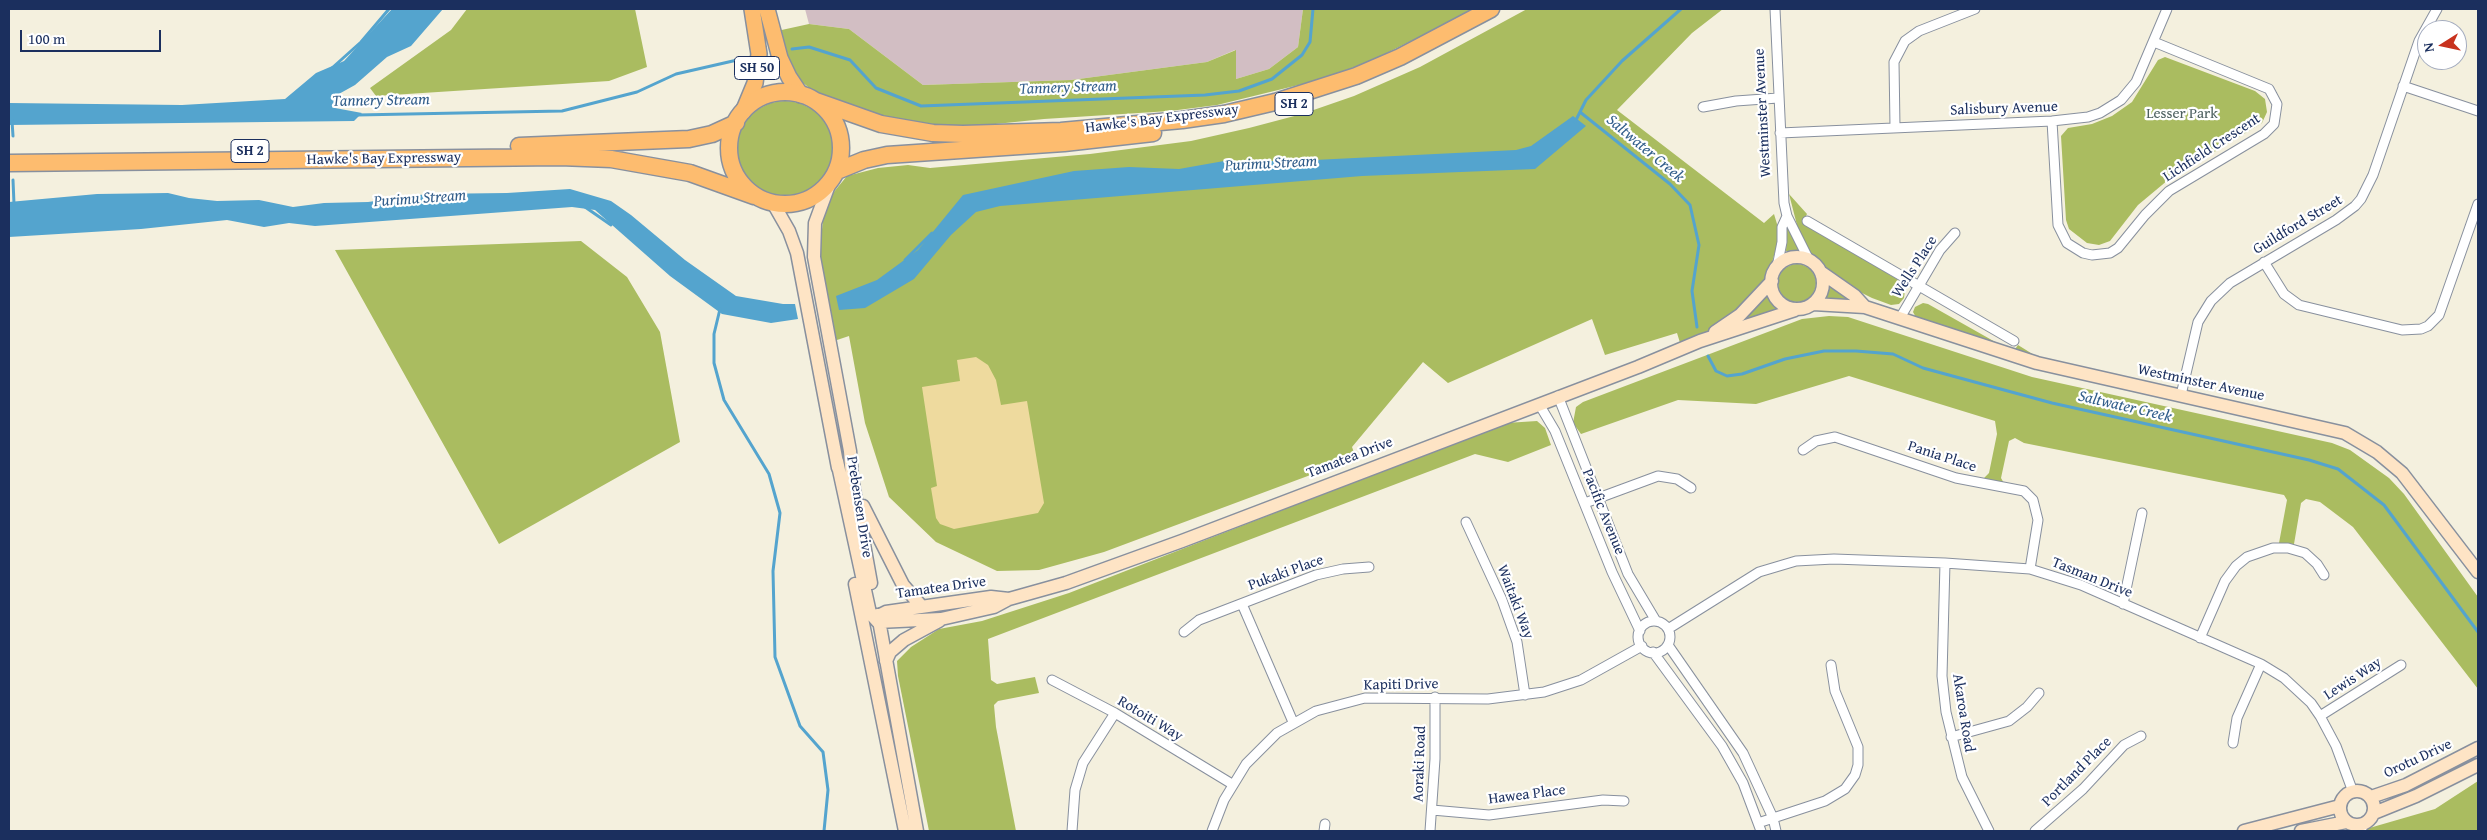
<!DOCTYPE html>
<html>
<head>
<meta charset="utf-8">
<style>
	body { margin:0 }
	#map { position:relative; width:2487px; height:840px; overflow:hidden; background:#f4f0de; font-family:"Gentium Book Plus",serif }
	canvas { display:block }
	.frame { position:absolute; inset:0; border:10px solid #1b2f5e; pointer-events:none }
	.north { position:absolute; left:2417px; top:20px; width:50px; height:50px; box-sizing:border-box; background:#fff; border:1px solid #a4acbf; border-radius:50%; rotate:260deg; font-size:14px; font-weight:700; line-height:20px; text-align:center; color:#1b2f5e }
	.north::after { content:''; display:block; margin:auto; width:18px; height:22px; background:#c8321e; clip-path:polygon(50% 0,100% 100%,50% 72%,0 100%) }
	.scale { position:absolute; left:20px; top:30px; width:141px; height:22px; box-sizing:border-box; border:2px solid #1b2f5e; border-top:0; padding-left:6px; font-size:15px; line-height:18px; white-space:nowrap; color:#1b2f5e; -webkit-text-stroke:4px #fff; paint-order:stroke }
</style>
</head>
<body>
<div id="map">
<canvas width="2487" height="840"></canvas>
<div class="frame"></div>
<div class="north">N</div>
<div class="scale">100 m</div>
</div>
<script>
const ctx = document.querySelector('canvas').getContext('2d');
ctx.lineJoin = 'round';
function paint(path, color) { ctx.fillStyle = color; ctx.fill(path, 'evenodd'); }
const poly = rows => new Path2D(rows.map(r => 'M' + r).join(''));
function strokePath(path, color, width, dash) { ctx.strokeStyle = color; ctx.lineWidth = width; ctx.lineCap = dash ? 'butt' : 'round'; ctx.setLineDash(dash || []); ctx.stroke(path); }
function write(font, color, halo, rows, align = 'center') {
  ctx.font = font + ' "Gentium Book Plus",serif'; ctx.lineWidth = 4.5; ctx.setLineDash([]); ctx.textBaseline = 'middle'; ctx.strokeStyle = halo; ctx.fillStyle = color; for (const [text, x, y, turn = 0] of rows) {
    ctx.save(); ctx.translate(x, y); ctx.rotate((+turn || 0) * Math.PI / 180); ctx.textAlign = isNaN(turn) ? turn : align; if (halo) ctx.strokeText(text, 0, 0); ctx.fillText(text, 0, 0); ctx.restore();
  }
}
paint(poly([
	[805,9,1303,9,1298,47,1269,69,1236,79,1235,50,1207,62,1071,80,923,85,849,29,809,24]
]), '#d2bec3');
paint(poly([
	[467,9,635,9,647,67,609,81,376,96,370,88,451,30],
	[1303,9,1475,9,1371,61,1319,80,1217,105,1170,111,1044,119,957,128,915,124,874,115,817,94,798,79,777,31,809,24,849,29,923,85,1071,80,1207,62,1236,50,1236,79,1269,69,1298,47],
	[1527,9,1723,9,1692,33,1617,110,1764,223,1774,214,1777,224,1777,245,1770,270,1760,291,1717,330,1681,346,1677,333,1605,355,1592,319,1448,383,1423,362,1352,447,1356,458,1104,552,1039,570,997,571,936,542,889,497,865,423,849,336,834,341,819,262,823,219,833,193,847,176,878,168,908,165,930,168,1090,154,1191,141,1249,128,1302,114,1354,96,1420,67],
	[2165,57,2255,91,2265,99,2267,112,2262,123,2168,180,2138,205,2110,241,2099,245,2087,243,2069,229,2066,220,2061,136,2068,128,2092,124,2112,116,2132,102,2158,60],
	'737 149a48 48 0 1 1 96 0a48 48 0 1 1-96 0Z',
	[1789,194,1807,214,1803,222,1902,282,1905,290,1904,298,1899,304,1891,305,1872,298,1846,285,1830,272,1811,253,1798,229],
	[1787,227,1800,249,1799,251,1786,251],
	[581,241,627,277,660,332,680,442,499,544,335,250],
	'1778 283a19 19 0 1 1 38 0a19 19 0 1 1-38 0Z',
	[1830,285,1854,301,1822,299],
	[1768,292,1772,302,1780,308,1781,311,1744,321],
	[1923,303,1928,304,2013,352,2018,345,2047,363,2030,362,1918,321,1913,312,1915,307],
	[1829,316,1848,317,2032,377,2332,443,2350,450,2389,478,2404,494,2478,597,2478,689,2353,527,2320,502,2306,499,2301,503,2294,544,2279,543,2287,500,2284,495,2024,443,2015,438,2009,441,2001,478,2005,485,1984,478,1989,473,1997,434,1995,421,1849,376,1756,404,1678,400,1581,434,1573,423,1576,407,1583,402,1802,319],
	[1537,421,1545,428,1551,445,1508,462,1475,454,988,639,991,680,997,684,1035,677,1039,693,998,701,994,705,996,727,1016,831,929,831,898,676,897,661,911,647,939,629,982,621,1069,593,1506,423],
	[2478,781,2478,831,2359,831,2435,809]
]), '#aabc60');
paint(poly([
	[976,357,988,365,996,380,1001,405,1027,401,1044,503,1038,513,954,529,940,524,936,518,931,488,937,486,922,387,960,381,957,360]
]), '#eeda9e');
paint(poly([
	[392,9,443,9,411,46,387,57,355,85,337,95,335,108,362,113,354,121,9,125,9,103,182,105,285,99,316,73,344,61],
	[1573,116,1586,126,1535,169,1362,176,1000,206,976,212,951,235,914,279,865,308,839,310,836,296,877,280,918,250,963,195,1074,171,1129,167,1179,169,1224,161,1294,161,1516,150,1531,146],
	[570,189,611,201,631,215,685,260,736,296,783,304,795,304,798,319,771,323,722,314,670,276,595,210,572,207,315,226,289,223,264,227,227,220,141,229,9,237,9,202,97,194,168,193,189,198,217,201,259,200,293,207,324,203,368,202,427,194,507,193]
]), '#54a4ce');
strokePath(poly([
	[792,49,809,47,850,60,876,88,921,106,1205,95,1239,91,1272,79,1302,55,1310,42,1313,9],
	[332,68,361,42,389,9],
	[1580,112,1670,184,1690,205,1699,245,1692,291,1697,327],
	[357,115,562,111,637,92,676,74,746,58],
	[12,121,13,136],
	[1575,122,1586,100,1622,61,1681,9],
	[13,180,14,204],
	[585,207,611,225],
	[905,260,932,233],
	[720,309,714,334,714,363,724,400,769,474,780,513,773,571,775,657,800,726,823,752,828,790,824,831],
	[1708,356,1716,371,1727,376,1742,374,1785,359,1824,351,1856,351,1893,354,1923,368,2052,403,2309,460,2338,469,2384,505,2478,632]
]), '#54a4ce', 3);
const street = poly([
	[1775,9,1784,203,1787,216,1809,260],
	[2403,86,2478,111],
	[1703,107,1736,101,1778,98],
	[2052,121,2058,225,2067,243,2083,253,2092,255,2110,253,2118,248,2145,215,2169,191,2264,134,2274,124,2277,104,2269,89,2154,42],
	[1895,127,1894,62,1905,41,1919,31,1975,9],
	[1780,133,2052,121,2088,117,2100,113,2121,100,2136,82,2167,9],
	[1807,221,2014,341],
	[2264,262,2284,294,2299,305,2402,330,2421,329,2428,326,2439,315,2478,204],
	[1777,267,1782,242,1782,227,1787,216],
	[1900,318,1940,250,1955,233],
	[2181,395,2198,322,2211,301,2230,283,2336,220,2355,206,2361,199,2373,175,2419,41,2437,9],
	[1558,396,1628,574,1656,621],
	[1539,404,1555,431,1612,572,1640,631],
	[1803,450,1816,441,1835,437,1956,478,2024,491,2033,500,2038,520,2030,569],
	[1585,503,1658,476,1677,479,1691,488],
	[1466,522,1502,600,1517,642,1525,695],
	[1945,563,1942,676,1946,712,1962,777,1989,831],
	[1242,604,1293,722],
	[2123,604,2142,513],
	'1638 637a16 16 0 1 1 32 0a16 16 0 1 1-32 0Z',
	[1668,629,1759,572,1796,561,1834,559,1945,563,2030,569,2081,585,2261,664,2284,678,2311,703,2320,716,2336,746,2353,792],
	[1184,632,1199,620,1316,575,1343,569,1369,567],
	[2200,638,2225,581,2236,566,2247,557,2273,548,2288,548,2305,553,2317,564,2324,575],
	[1668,645,1743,753,1773,818,1776,831],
	[1653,652,1722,746,1743,783,1761,831],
	[1052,680,1115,713,1232,784],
	[2320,716,2401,665],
	[1951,737,2009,721,2027,707,2039,693],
	[2233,743,2237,718,2261,664],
	[1432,810,1489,815,1603,800,1624,801],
	[1758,823,1825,801,1845,789,1855,775,1858,765,1858,747,1835,691,1831,665],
	[2361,825,2362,831],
	[1072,831,1075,790,1083,763,1115,713],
	[1212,831,1224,800,1246,764,1277,733,1316,711,1365,698,1488,699,1544,692,1581,680,1642,646],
	[1324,831,1325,824],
	[1430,831,1435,759,1435,697],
	[2035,831,2083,789,2124,745,2141,736]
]);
const secondary = poly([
	[829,185,815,223,814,257,850,451,852,478,871,583],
	[773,203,789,231,797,253,838,468],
	'1771 283a26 26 0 1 1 52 0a26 26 0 1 1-52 0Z',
	[1822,273,1855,296,1865,307],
	[1813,304,1865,307,2037,363,2345,433,2377,452,2402,473,2478,572],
	[1715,332,1740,315,1772,281],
	[837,461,870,613,878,622,941,619,994,607,1009,599,1066,583,1182,541,1638,367,1700,341,1795,310],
	[863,506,903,585,922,607],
	[855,584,905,831],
	[878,615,917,831],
	[878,616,886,612,991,597,1009,599],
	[886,661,890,652,904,640,939,621],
	'2340 808a17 17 0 1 1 34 0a17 17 0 1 1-34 0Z',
	[2371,797,2406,785,2478,748],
	[2374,813,2416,796,2478,765],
	[2244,831,2340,806],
	[2301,831,2346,822]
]);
const primary = poly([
	[767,9,780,58,789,77,801,95],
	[743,112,755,83,759,54,752,9]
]);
const highway = poly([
	'729 148a56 56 0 1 1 112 0a56 56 0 1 1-112 0Z',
	[816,101,881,124,933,133,963,134,1061,131,1182,120,1224,114,1275,102,1356,76,1400,57,1491,9],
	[519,146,689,139,712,134,736,123],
	[9,163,560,157,611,159,690,173,754,196],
	[837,171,864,160,887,155,1064,143,1153,133]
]);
strokePath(street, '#88909e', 11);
strokePath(secondary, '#88909e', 15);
strokePath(primary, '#88909e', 18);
strokePath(highway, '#88909e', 19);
strokePath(street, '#fff', 9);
strokePath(secondary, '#fee4c5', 12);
strokePath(primary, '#fdbc6f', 15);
strokePath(highway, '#fdbc6f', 16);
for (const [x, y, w] of [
	[757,68,45],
	[1294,104,38],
	[250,151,38]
]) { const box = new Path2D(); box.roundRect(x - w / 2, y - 11.5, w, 23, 4); ctx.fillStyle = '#fff'; ctx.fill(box); strokePath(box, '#1b2f5e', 1); }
write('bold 14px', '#1b2f5e', null, [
	["SH 50",757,68],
	["SH 2",1294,104],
	["SH 2",250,151]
]);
write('15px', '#1b2f5e', '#fff', [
	["Salisbury Avenue",2004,109,-2],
	["Westminster Avenue",1763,113,-93],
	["Hawke's Bay Expressway",1162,119,-7],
	["Lichfield Crescent",2212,148,-33],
	["Hawke's Bay Expressway",384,159,-1],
	["Guildford Street",2298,225,-31],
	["Wells Place",1915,267,-57],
	["Westminster Avenue",2201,383,12],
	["Pania Place",1942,457,18],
	["Tamatea Drive",1350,458,-21],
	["Prebensen Drive",859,507,81],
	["Pacific Avenue",1603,512,68],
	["Pukaki Place",1286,573,-20],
	["Tasman Drive",2092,578,22],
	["Tamatea Drive",941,588,-8],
	["Waitaki Way",1515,602,69],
	["Lewis Way",2353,679,-33],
	["Kapiti Drive",1401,685,-1],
	["Akaroa Road",1963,713,81],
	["Rotoiti Way",1150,719,31],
	["Orotu Drive",2418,759,-25],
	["Aoraki Road",1420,764,-88],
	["Portland Place",2077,772,-45],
	["Hawea Place",1527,795,-7]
]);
write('15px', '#4d605f', '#fff', [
	["Lesser Park",2182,114]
]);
write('italic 16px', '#325e8b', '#fff', [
	["Tannery Stream",1068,88,-2],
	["Tannery Stream",381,101,-1],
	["Saltwater Creek",1645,149,40],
	["Purimu Stream",1271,164,-3],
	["Purimu Stream",420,199,-4],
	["Saltwater Creek",2125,407,13]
]);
</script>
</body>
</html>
